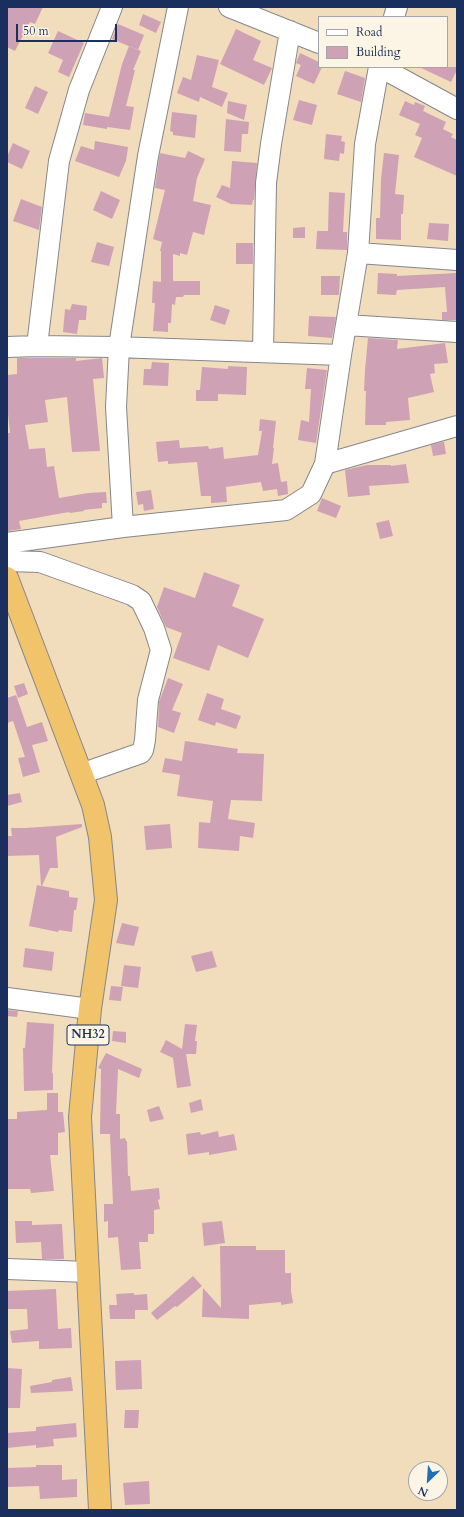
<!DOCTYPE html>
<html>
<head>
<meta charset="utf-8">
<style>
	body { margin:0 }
	#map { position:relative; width:464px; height:1517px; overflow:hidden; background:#f1ddbc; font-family:Cardo,serif }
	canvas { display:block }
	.frame { position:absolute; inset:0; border:8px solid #1b2f5e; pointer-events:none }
	.legend { position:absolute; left:318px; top:16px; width:130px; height:52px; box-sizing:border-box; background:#fcf5e5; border:1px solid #a2a6af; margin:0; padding:5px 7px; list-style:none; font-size:12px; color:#1b2f5e }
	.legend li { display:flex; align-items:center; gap:8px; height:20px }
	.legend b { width:20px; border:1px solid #a2a6af }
	.north { position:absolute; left:408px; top:1461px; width:40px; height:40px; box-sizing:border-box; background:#fcf5e5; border:1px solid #a2a6af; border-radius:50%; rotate:205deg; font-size:11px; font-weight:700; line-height:16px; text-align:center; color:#1b2f5e }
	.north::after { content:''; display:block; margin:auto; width:14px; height:18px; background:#1f6fb2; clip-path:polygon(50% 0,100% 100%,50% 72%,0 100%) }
	.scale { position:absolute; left:16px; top:24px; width:101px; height:18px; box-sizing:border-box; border:2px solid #1b2f5e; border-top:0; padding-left:5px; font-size:12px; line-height:14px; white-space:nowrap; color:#1b2f5e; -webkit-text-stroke:3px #fcf5e5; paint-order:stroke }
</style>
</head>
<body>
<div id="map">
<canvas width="464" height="1517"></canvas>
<div class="frame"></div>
<ul class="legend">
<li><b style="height:5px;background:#fff"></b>Road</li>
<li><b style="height:11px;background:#cfa1b5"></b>Building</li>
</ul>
<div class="north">N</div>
<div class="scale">50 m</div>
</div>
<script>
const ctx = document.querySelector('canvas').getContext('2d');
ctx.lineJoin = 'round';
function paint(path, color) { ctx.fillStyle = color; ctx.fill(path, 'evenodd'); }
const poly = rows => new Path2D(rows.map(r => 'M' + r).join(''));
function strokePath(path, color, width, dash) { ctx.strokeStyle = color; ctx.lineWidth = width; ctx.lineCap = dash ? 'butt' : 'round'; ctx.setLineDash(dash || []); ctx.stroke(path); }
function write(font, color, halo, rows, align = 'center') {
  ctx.font = font + ' Cardo,serif'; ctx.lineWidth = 3; ctx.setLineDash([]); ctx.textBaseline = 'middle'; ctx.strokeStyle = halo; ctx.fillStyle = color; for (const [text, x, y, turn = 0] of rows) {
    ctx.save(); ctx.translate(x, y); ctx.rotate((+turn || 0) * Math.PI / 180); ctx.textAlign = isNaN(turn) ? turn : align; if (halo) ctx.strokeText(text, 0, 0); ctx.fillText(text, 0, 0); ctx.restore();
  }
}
paint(poly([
	[7,7,43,7,35,24,30,22,15,51,7,47],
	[143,14,161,22,156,33,139,25],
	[118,24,144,35,138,50,112,39],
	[236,29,261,41,253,60,272,68,264,85,220,64],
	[58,31,84,43,69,77,58,72,63,60,48,53],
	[129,46,141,51,133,70,135,70,126,106,134,107,130,130,107,127,107,129,83,125,85,113,109,117,122,64],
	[300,53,319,62,319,67,322,67,314,84,296,76,301,65,296,63],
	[197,55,219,60,212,87,228,93,222,107,200,97,199,102,177,93,183,77,191,80],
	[419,67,457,67,457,70,451,82],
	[345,71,365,78,361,102,337,94],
	[35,86,48,92,38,114,25,108],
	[299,100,317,105,312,125,293,120],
	[228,101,247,105,244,120,227,113],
	[405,101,414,105,415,102,425,106,423,111,446,122,443,129,453,134,451,137,457,140,457,176,414,157,422,138,415,135,420,124,399,115],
	[172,112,197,115,195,138,173,135,173,132,170,131],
	[226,119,249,122,248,134,242,134,241,152,224,151],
	[326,134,342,136,341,141,345,142,344,154,340,153,339,161,324,159],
	[95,141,128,147,126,161,119,177,75,161,81,146,94,150],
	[13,143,30,151,22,169,7,162,7,157],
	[188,151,205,159,197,178,193,201,211,205,204,235,193,232,187,255,180,253,180,256,173,254,173,281,200,281,200,295,184,295,183,297,176,297,175,305,172,304,171,323,168,323,168,332,153,331,155,303,152,303,153,281,161,282,161,251,160,251,162,242,153,239,165,190,155,188,159,158,160,153,185,158],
	[384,153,399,155,395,194,404,195,403,214,401,214,401,240,376,239,376,218,380,218,381,179],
	[232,161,257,163,254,200,253,200,252,205,231,204,216,197,222,185,230,188],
	[101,191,120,200,112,219,93,210],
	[329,192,345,193,343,232,347,232,347,250,316,249,317,231,328,231],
	[21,199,42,207,39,230,13,221],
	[429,223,449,224,448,241,427,239],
	[305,227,305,238,293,238,293,228],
	[97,242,114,247,109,266,91,262],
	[236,243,253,243,253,264,236,264],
	[378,273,397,274,397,276,457,273,457,320,442,320,442,312,447,312,445,287,397,290,396,295,377,294],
	[321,276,340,276,339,295,321,295],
	[72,304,87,306,86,320,79,320,77,334,63,332,65,309,70,310],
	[215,305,230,310,225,325,210,320],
	[309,316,336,317,332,338,308,336],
	[368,338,398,340,397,349,445,343,448,363,434,364,435,373,430,374,434,392,408,398,410,420,386,422,386,425,365,425,366,391,364,391,365,370],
	[17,358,76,358,76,361,102,358,104,378,93,379,100,451,72,452,67,397,45,400,48,422,25,425,29,449,45,448,47,467,54,466,59,498,88,493,106,492,107,503,102,503,102,508,84,510,84,511,70,513,69,512,19,521,21,529,8,531,7,526,7,433,10,433,7,404,7,375,17,374],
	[152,362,169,363,168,386,143,385,144,369,151,369],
	[228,366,247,367,246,395,218,394,218,401,196,401,196,390,200,390,202,367,228,369],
	[307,368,327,370,316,443,298,440,301,420,309,422,311,389,305,389],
	[260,419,276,421,273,448,274,448,272,464,278,463,281,482,287,481,288,494,278,496,277,489,263,491,261,482,226,487,227,502,211,503,211,496,201,496,197,462,168,464,168,461,158,462,156,442,179,440,180,448,208,446,209,449,223,447,224,459,258,455,262,431,259,431],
	[442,442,444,442,446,454,433,456,431,445],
	[406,464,409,483,369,486,370,495,348,497,345,470,367,465,391,465,391,466],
	[151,490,154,509,144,511,143,504,138,505,136,492],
	[322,498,341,506,336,518,317,511],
	[389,520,393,536,380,539,376,523],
	[204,572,240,585,232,606,264,619,248,658,218,645,209,671,173,658,182,633,166,627,157,607,164,587,195,598],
	[168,678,183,684,172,710,181,713,174,733,158,727,159,702],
	[24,683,28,694,18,698,14,686],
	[207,693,224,699,221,709,241,716,236,729,216,722,215,726,198,720],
	[16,695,27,727,42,722,48,741,32,745,40,772,23,777,18,758,25,757,13,721,7,723,7,698],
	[185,741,238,749,237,753,264,754,262,801,231,800,228,819,255,823,253,838,240,836,239,851,198,848,199,822,210,823,213,801,177,796,180,775,162,772,165,758,182,761],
	[20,793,22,802,7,806,7,795],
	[82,824,82,827,56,837,58,868,50,868,42,886,69,891,69,897,78,898,76,910,74,910,72,932,59,930,58,932,29,926,37,885,41,886,39,855,7,856,7,836,12,836,11,828,26,828],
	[170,824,172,848,146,850,144,826],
	[122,923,139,927,134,946,116,943],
	[25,948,54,952,52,971,23,967],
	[212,951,217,967,196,972,191,956],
	[124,965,141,967,138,988,121,986],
	[111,986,123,987,121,1001,109,1000],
	[7,1010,18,1011,17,1017,7,1016],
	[27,1022,54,1024,52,1073,53,1073,53,1090,24,1091,23,1048,25,1048],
	[185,1024,197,1025,195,1041,197,1041,196,1054,186,1054,191,1086,177,1088,173,1058,160,1052,166,1040,182,1049],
	[113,1031,126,1032,126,1043,112,1041],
	[106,1053,142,1069,139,1078,118,1069,116,1114,120,1114,120,1139,125,1138,126,1141,127,1141,128,1176,130,1176,131,1191,159,1188,160,1199,158,1200,160,1209,154,1210,154,1234,148,1234,148,1242,139,1242,141,1269,121,1270,118,1237,108,1238,108,1221,104,1222,104,1204,113,1204,110,1134,100,1134,101,1069,98,1068],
	[47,1093,58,1093,58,1112,63,1112,65,1132,58,1133,58,1155,50,1155,54,1191,31,1193,30,1189,7,1189,7,1119,17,1119,17,1112,47,1110],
	[201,1099,203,1110,191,1113,189,1103],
	[159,1106,164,1119,150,1122,147,1110],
	[218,1131,219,1137,234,1134,237,1150,209,1155,209,1152,188,1155,186,1134,200,1132,201,1135],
	[15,1221,32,1221,32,1225,62,1224,64,1259,42,1259,41,1242,16,1243],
	[222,1221,225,1243,204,1246,202,1223],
	[220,1246,256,1246,256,1250,285,1250,285,1273,291,1273,291,1291,293,1303,281,1305,281,1302,249,1305,249,1319,202,1317,203,1288,221,1308],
	[193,1276,202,1286,177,1307,175,1306,157,1320,151,1313],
	[56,1289,58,1329,71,1328,72,1348,39,1349,39,1341,12,1343,10,1331,28,1329,27,1309,7,1309,7,1291],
	[134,1293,134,1295,147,1294,148,1310,135,1310,135,1319,110,1319,109,1305,117,1305,116,1294],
	[141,1360,142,1389,116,1390,115,1361],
	[7,1368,22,1369,20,1408,7,1408],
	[71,1377,73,1391,31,1393,30,1386,52,1382,52,1380],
	[125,1410,139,1410,138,1428,124,1428],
	[76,1423,77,1437,53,1439,54,1446,36,1448,36,1445,7,1448,7,1433,36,1431,36,1427],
	[36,1465,62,1465,62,1480,77,1479,77,1497,40,1499,39,1486,7,1487,7,1468,36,1467],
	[149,1481,150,1504,125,1505,123,1483]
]), '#cfa1b5');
const minor = poly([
	[229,7,319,43],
	[394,17,397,7],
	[380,67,457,109],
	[358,253,457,260],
	[346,325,457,332],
	[37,346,59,161,79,90,112,7],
	[7,347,37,346,115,347,341,355],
	[263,352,266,183,271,144,290,31],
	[325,464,457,426],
	[123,527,116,407,119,347,148,156,178,7],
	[7,543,123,527,286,510,311,494,325,464,341,355,358,253,365,144,379,67],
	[7,561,40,562,132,595,141,601,154,628,161,650,148,700,145,740,143,750,141,753,81,774],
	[7,998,90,1009],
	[7,1269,88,1272]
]);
const highway = poly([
	[7,578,93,805,100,837,106,900,90,1009,80,1117,100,1510]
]);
strokePath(minor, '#86868d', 22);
strokePath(highway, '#86868d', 24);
strokePath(minor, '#fff', 20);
strokePath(highway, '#f1c36a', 22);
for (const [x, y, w] of [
	[88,1035,42]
]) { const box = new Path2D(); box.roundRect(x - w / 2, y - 10, w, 20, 3); ctx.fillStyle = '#fcf5e5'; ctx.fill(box); strokePath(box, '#1b2f5e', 1); }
write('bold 12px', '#1b2f5e', null, [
	["NH32",88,1035]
]);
</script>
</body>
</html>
